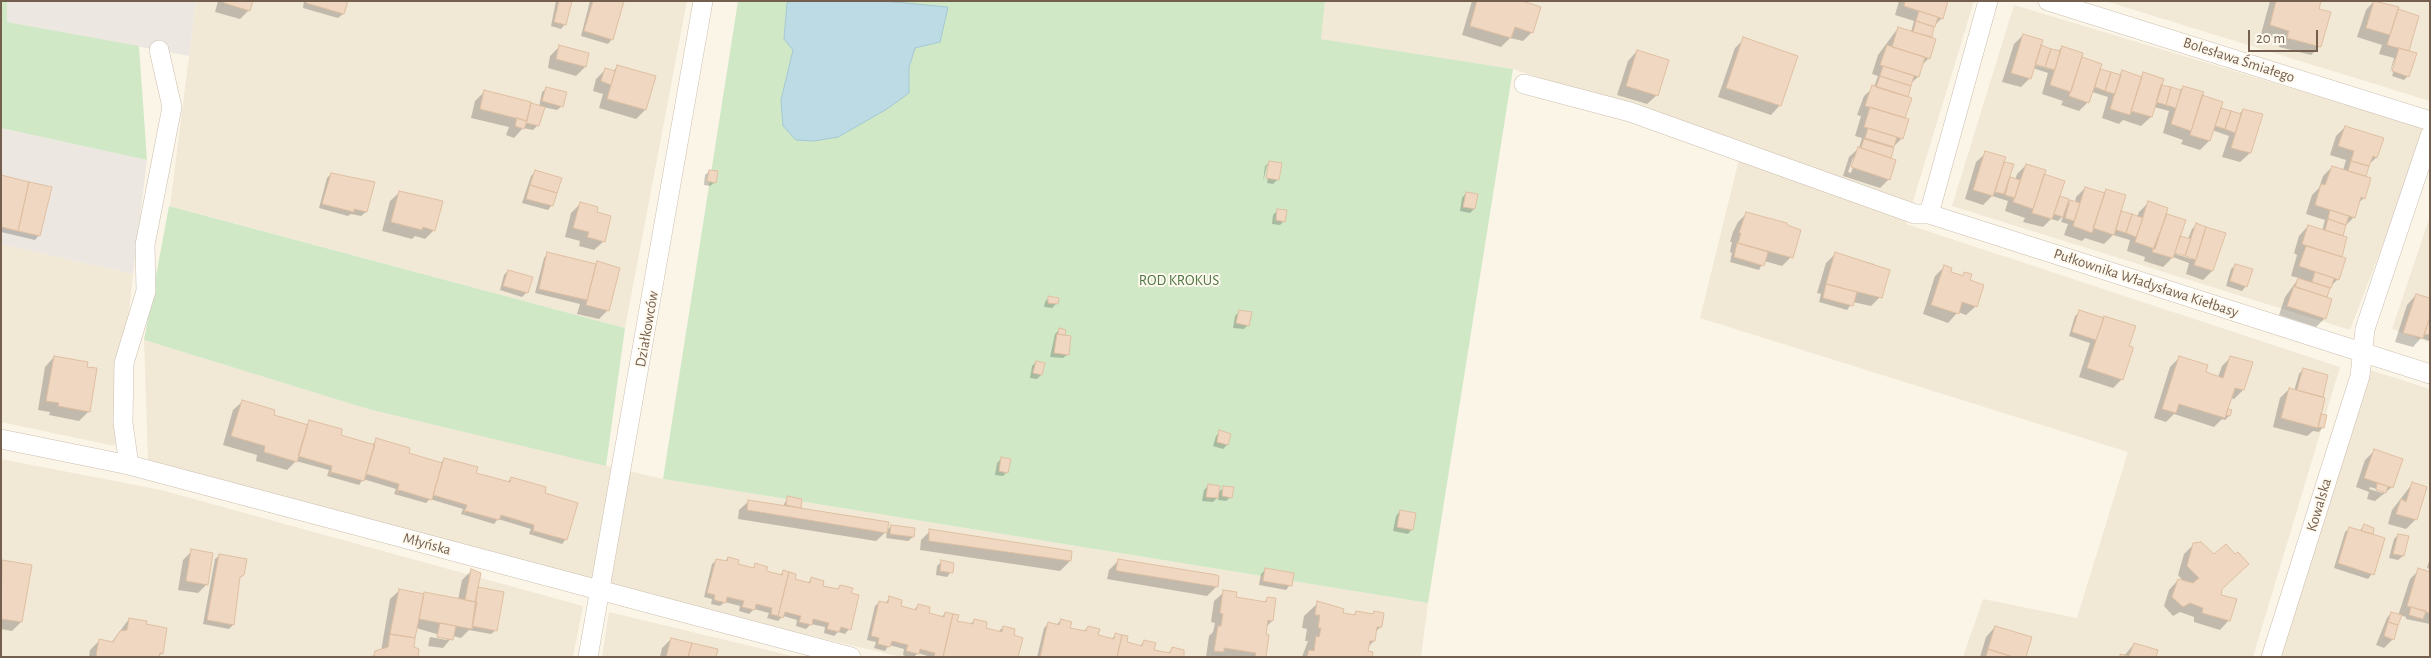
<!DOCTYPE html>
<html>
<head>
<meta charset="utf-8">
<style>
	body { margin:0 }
	#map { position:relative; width:2431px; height:658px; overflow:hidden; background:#fbf5e8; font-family:"Alegreya Sans",sans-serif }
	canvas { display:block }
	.frame { position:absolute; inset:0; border:2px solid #745e4d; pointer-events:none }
	.scale { position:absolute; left:2248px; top:30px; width:70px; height:22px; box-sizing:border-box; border:2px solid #745e4d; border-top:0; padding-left:6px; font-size:15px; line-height:18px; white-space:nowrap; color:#745e4d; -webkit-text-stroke:4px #fef9ee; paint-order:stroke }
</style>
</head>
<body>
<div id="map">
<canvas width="2431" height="658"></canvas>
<div class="frame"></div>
<div class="scale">20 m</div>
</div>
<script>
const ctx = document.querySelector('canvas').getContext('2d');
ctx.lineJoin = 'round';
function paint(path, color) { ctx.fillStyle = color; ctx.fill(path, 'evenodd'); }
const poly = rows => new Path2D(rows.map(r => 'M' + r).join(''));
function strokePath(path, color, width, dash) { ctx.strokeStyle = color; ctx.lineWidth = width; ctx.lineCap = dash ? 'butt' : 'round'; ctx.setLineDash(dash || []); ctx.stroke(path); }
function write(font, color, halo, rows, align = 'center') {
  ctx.font = font + ' "Alegreya Sans",sans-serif'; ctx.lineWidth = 4; ctx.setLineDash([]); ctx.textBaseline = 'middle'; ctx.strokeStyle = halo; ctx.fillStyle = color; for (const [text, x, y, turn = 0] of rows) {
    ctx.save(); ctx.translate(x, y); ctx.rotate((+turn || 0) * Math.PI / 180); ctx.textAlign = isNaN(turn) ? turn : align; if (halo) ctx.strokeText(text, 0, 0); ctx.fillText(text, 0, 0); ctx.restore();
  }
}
paint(poly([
	[196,1,687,1,625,328,170,206],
	[1325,1,1974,1,1906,224,2340,367,2253,657,1963,657,1983,599,2077,618,2128,452,1700,318,1743,143,1513,69,1320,39],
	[2105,1,2430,1,2430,102,2430,101],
	[2014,5,2427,129,2350,330,1952,206],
	[2430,216,2430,343,2392,329],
	[1,244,133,274,115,446,1,422],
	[144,340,368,409,663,479,1428,603,1421,657,901,657,621,591,148,460],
	[2370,370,2430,389,2430,657,2280,657],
	[1,459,161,490,583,606,573,657,1,657],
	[609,612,796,657,602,657]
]), '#f2e8d6');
paint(poly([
	[7,1,196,1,189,56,7,22],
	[1,128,147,160,133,274,1,244]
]), '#ece7e1');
paint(poly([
	[1,1,7,1,7,22,139,46,147,160,1,128],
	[738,1,1325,1,1321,39,1513,69,1428,603,663,479],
	[169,206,625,328,606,466,368,409,144,340]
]), '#d1e8c7');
const water = poly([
	[790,1,884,1,948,7,940,42,915,48,909,67,909,93,887,109,838,137,814,141,796,140,783,126,781,100,793,50,784,39,787,3,790,1]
]);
paint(water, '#bddbe4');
strokePath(water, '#a4c9d5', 1);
paint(poly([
	[218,1,251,1,249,10,240,19,215,12],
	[304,1,346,1,343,14,338,18,303,8],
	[556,1,571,1,565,24,561,29,551,26],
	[590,1,623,1,612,39,608,44,581,36],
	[1472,1,1518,1,1532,32,1523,41,1510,38,1501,47,1462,35],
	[1899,1,1947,1,1942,18,1934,26,1929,38,1929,58,1921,66,1918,77,1910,84,1902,138,1893,147,1889,159,1889,179,1880,188,1843,176,1849,157,1859,148,1862,138,1855,136,1861,116,1857,115,1864,96,1874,87,1878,76,1872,74,1878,55,1898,28,1911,32,1914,21,1895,15],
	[1853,158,1856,158,1851,173,1848,172],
	[2270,1,2320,1,2318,9,2320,46,2311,55,2279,47,2281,40,2261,34],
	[2374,1,2417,16,2407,52,2408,76,2404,80,2392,76,2397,59,2395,59,2389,75,2394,58,2379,54,2382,45,2357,37,2366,10],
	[2023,35,2040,46,2058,51,2062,47,2080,58,2100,65,2097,73,2118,76,2122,72,2140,77,2143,74,2160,86,2179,91,2183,87,2220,108,2239,114,2243,110,2250,153,2240,162,2222,157,2229,136,2212,130,2209,141,2200,150,2181,144,2183,140,2163,133,2169,111,2154,107,2151,117,2141,126,2123,120,2119,124,2102,118,2108,97,2092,92,2088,102,2079,111,2061,105,2063,101,2042,94,2048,73,2033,68,2030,78,2021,87,2002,82,2014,44],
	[2030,61,2050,67,2050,69,2029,63],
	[1744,39,1780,105,1771,115,1718,97,1735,48],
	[559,47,585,67,576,76,548,68,550,56],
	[1637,51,1657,95,1647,104,1617,95,1628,61],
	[617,67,645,110,636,119,599,108,603,94,593,91,596,79,605,70,612,72],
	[547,88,562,106,557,110,543,107,538,125,533,130,523,128,514,138,506,135,509,127,471,118,475,101,484,92,539,107,542,92],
	[2345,127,2376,158,2368,165,2365,177,2364,198,2357,204,2354,217,2345,226,2342,236,2338,279,2329,288,2326,298,2325,318,2316,327,2279,315,2285,297,2299,278,2291,276,2297,255,2294,253,2299,236,2308,226,2322,231,2325,220,2306,214,2312,195,2319,188,2323,176,2332,167,2343,170,2346,160,2330,155,2336,136],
	[1986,153,2001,167,2008,178,2015,180,2017,174,2026,165,2042,175,2058,197,2068,200,2066,206,2070,201,2075,203,2076,197,2085,188,2103,194,2106,190,2120,212,2137,217,2139,212,2148,203,2165,214,2184,221,2179,237,2188,239,2192,229,2196,225,2212,271,2203,280,2186,274,2189,263,2173,257,2163,267,2144,261,2145,257,2127,251,2130,240,2113,235,2104,244,2085,238,2082,241,2064,235,2068,224,2061,222,2063,216,2058,221,2051,219,2043,227,2023,222,2025,218,2005,211,2008,201,1992,196,1983,205,1965,199,1976,162],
	[2170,250,2191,257,2191,259,2169,252],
	[1270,162,1278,179,1273,184,1267,183,1270,165,1267,165,1263,182,1265,166],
	[710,171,715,182,710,186,704,185,705,175],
	[535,172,552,205,548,210,522,203,531,176],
	[331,174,373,183,366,212,361,216,351,214,348,216,319,208,327,178],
	[1,177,39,235,35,240,1,232],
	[400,192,434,230,425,239,415,236,412,239,382,231,390,201],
	[1466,193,1474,209,1470,213,1460,211,1462,198],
	[581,203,595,213,604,241,594,250,579,246,580,241,565,237,571,213],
	[1278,210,1284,221,1280,225,1272,224,1273,215],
	[1747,213,1791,257,1782,266,1764,261,1759,270,1730,262,1732,253,1730,252,1732,242,1730,242,1733,232,1738,222],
	[548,253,595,265,597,263,608,310,599,319,577,314,580,304,535,293,544,258],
	[1835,254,1874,264,1880,297,1871,306,1853,302,1847,310,1819,302,1821,294,1817,293,1826,263],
	[2236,265,2246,286,2242,291,2226,286,2231,269],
	[1944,267,1949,273,1961,277,1964,274,1976,306,1966,315,1958,312,1948,323,1923,314,1935,276],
	[508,271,527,292,522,297,500,290,504,275],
	[2416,295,2430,299,2430,341,2421,338,2413,347,2395,342,2407,305],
	[1049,297,1057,303,1052,308,1044,307,1045,302],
	[1240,311,1248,325,1244,329,1233,328,1235,316],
	[2080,312,2128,346,2122,379,2113,388,2079,377,2090,343,2069,336,2075,316],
	[1059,330,1064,331,1063,336,1068,354,1063,358,1050,357,1055,334],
	[54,357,86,368,89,411,79,421,49,415,50,412,38,410,45,367],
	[2231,357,2243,390,2234,399,2230,398,2225,413,2228,410,2229,416,2225,420,2222,419,2214,427,2174,414,2166,422,2154,418,2170,367,2179,358,2205,373,2218,377,2222,366],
	[1036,362,1041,375,1037,379,1030,378,1032,366],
	[2303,369,2327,376,2320,415,2323,427,2319,432,2313,431,2307,436,2273,427,2280,398,2289,389,2294,391,2299,374],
	[243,401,272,416,305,426,310,421,340,436,372,445,377,439,407,454,440,464,444,459,475,474,507,483,511,478,543,493,566,539,562,544,529,534,531,529,498,519,494,524,461,514,463,509,430,499,426,503,394,494,396,489,363,479,359,485,327,476,329,470,296,461,287,470,256,461,257,455,223,445,233,410],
	[1220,432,1227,445,1223,449,1213,446,1216,436],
	[2374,451,2392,487,2375,501,2367,499,2369,492,2356,487,2365,460],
	[2370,487,2384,491,2382,493,2369,489],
	[1001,459,1007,472,1003,476,995,475,997,463],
	[2412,484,2416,519,2406,529,2388,524,2392,510],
	[1208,486,1218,493,1224,487,1231,497,1226,501,1218,500,1219,496,1213,502,1202,501,1204,490],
	[788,497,799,507,798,509,885,532,891,526,913,537,908,541,886,538,887,531,876,541,738,519,739,510,749,501,783,506],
	[1400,511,1412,529,1408,534,1393,531,1396,516],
	[2364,526,2373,528,2371,535,2372,574,2368,579,2334,568,2345,532,2350,528,2359,531],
	[930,531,1071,552,1069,562,1060,571,920,550,921,540],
	[2398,535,2403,556,2398,560,2389,558,2394,539],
	[2194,544,2214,556,2221,589,2220,596,2229,620,2220,630,2194,622,2194,617,2180,612,2173,616,2164,606,2169,590,2178,580,2184,582,2178,575,2184,554],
	[192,551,207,584,198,593,178,590,183,560],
	[220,555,243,574,239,579,233,625,229,629,203,624,215,559],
	[728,558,737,565,752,569,756,565,765,572,779,576,783,572,794,580,807,583,812,579,822,587,836,590,840,586,850,594,849,629,845,634,838,632,834,636,824,633,825,627,811,624,806,629,796,626,797,620,783,616,778,621,767,618,769,613,754,609,749,614,739,611,740,606,725,602,720,606,711,604,712,599,704,597,712,564,717,560,724,562],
	[2430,558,2430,569,2427,568],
	[3,561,21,622,12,631,1,629],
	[1118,561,1218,577,1216,587,1207,596,1107,579,1109,570],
	[941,562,951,572,947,577,936,575,937,566],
	[1266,569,1290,585,1286,590,1259,585,1261,574],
	[2419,570,2430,573,2430,624,2406,619,2406,617,2400,615,2393,639,2384,648,2376,645,2387,618,2391,613,2398,616,2410,579],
	[471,571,477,588,503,593,496,630,491,634,469,630,461,638,453,636,443,648,428,646,430,637,447,640,447,637,416,628,412,648,371,657,381,651,390,599,400,590,458,600,462,580],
	[1224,592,1234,599,1263,603,1268,598,1272,621,1266,627,1265,657,1206,657,1209,636,1213,632,1215,623,1211,622,1214,601],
	[890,598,899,607,914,610,918,605,928,614,941,617,946,613,955,621,970,625,974,620,985,629,998,632,1003,627,1017,657,931,657,918,653,914,657,908,657,903,655,904,649,889,645,885,651,874,648,876,642,867,640,875,606,880,602,885,603],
	[1318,603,1342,614,1353,616,1356,612,1372,615,1374,612,1381,627,1375,632,1374,641,1368,647,1367,652,1371,657,1302,657,1308,641,1305,641,1307,629,1302,628,1304,616],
	[129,619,145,625,162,653,158,657,89,657,90,650,99,641,111,643],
	[1061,620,1069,628,1083,632,1088,627,1097,636,1111,639,1116,635,1125,643,1140,646,1144,641,1153,650,1167,654,1172,649,1182,657,1037,657,1044,628,1049,623,1056,625],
	[1995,627,2025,657,1980,657,1986,637],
	[671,639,715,657,660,657,662,648],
	[2134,644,2155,657,2119,657,2124,656]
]), '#0003');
const building = poly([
	[224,1,253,1,250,11,224,3,224,1],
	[307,1,348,1,344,14,306,3,307,1],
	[559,1,572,1,566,25,554,22,559,1],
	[593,1,624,1,613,40,584,31,593,1],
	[1477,1,1522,1,1541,7,1533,33,1515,27,1511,38,1470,26,1477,1],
	[1905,1,1948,1,1943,19,1904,6,1905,1],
	[2276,1,2321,1,2319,9,2331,12,2321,47,2287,38,2289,31,2270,25,2276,1],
	[2374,1,2399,7,2390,35,2366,28,2374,1],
	[2398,9,2419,16,2409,51,2387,45,2398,9],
	[1919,11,1938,17,1935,27,1916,21,1919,11],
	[1916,21,1934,27,1932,37,1913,32,1916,21],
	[1898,27,1936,39,1930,59,1892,47,1898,27],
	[2023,34,2043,40,2031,79,2011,73,2023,34],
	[1743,37,1798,56,1781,106,1726,88,1743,37],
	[559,45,589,53,586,67,556,59,559,45],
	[1887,45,1925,57,1919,77,1880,65,1887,45],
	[2041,45,2051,49,2045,67,2035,64,2041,45],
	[2062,46,2083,53,2071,92,2050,85,2062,46],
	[2399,48,2417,53,2409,77,2392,71,2399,48],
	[2051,49,2060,51,2055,70,2045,67,2051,49],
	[1637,50,1669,60,1658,96,1626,86,1637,50],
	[2082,57,2102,64,2089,103,2069,96,2082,57],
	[617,65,656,76,646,110,607,99,617,65],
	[1883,66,1914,76,1911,86,1880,76,1883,66],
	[605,68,615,71,611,85,601,81,605,68],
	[2100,69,2111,72,2105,91,2095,87,2100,69],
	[2122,70,2142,77,2130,115,2110,109,2122,70],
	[2111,72,2121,75,2115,94,2105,91,2111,72],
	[2143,72,2164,79,2152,117,2131,111,2143,72],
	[1880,76,1911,86,1908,97,1876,87,1880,76],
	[1872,85,1912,98,1905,118,1865,106,1872,85],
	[2161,85,2171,87,2166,105,2156,102,2161,85],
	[2183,86,2204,92,2191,131,2171,124,2183,86],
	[546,87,567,92,563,107,542,101,546,87],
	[2171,87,2181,90,2176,108,2166,105,2171,87],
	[484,90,531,102,527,121,480,109,484,90],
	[2202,95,2223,102,2210,141,2190,135,2202,95],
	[531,103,545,107,539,126,526,123,531,103],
	[1870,107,1909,119,1903,139,1864,127,1870,107],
	[2221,108,2231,111,2225,129,2215,126,2221,108],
	[2243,109,2263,114,2251,153,2231,148,2243,109],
	[2231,111,2241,114,2235,133,2225,129,2231,111],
	[517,118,527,121,524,129,515,126,517,118],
	[2345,126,2384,138,2377,158,2373,156,2369,166,2351,161,2354,151,2338,146,2345,126],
	[1868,128,1897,137,1894,147,1865,138,1868,128],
	[1864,139,1894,148,1891,158,1861,148,1864,139],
	[1858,147,1896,160,1890,180,1851,167,1858,147],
	[1985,151,2006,157,1993,196,1973,190,1985,151],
	[1269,161,1282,163,1279,180,1266,178,1269,161],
	[2351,161,2369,166,2366,176,2348,171,2351,161],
	[2004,162,2014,164,2004,194,1995,192,2004,162],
	[2026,164,2046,170,2033,209,2013,202,2026,164],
	[2332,166,2371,178,2365,199,2361,197,2355,218,2315,205,2321,184,2325,185,2332,166],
	[535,170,562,178,557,193,530,185,535,170],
	[709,170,718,171,716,183,707,181,709,170],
	[331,173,375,182,367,212,354,209,354,212,322,204,331,173],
	[2044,174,2065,181,2052,219,2032,213,2044,174],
	[1,175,29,182,18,231,1,227,1,175],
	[2010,177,2020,180,2015,198,2005,195,2010,177],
	[29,182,52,187,40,236,18,231,29,182],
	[530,185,557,193,553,206,526,199,530,185],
	[2085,187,2105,193,2092,233,2073,226,2085,187],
	[2106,189,2126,195,2114,235,2093,228,2106,189],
	[399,191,443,201,435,231,423,227,422,230,391,222,399,191],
	[1466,192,1478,194,1475,209,1463,207,1466,192],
	[2060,196,2069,199,2063,217,2054,214,2060,196],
	[2070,200,2080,203,2074,221,2065,218,2070,200],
	[2148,201,2168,208,2155,249,2135,242,2148,201],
	[580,202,598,207,597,212,611,216,605,242,587,237,589,232,573,228,580,202],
	[1277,209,1287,210,1285,222,1276,220,1277,209],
	[2330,210,2349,216,2346,225,2328,219,2330,210],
	[2121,211,2132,214,2126,233,2116,230,2121,211],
	[1746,212,1787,223,1787,225,1801,230,1793,258,1738,243,1741,233,1739,233,1746,212],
	[2132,214,2143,218,2136,237,2126,233,2132,214],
	[2167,214,2186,220,2173,258,2152,252,2167,214],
	[2328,219,2346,225,2343,236,2325,230,2328,219],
	[2196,223,2206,227,2196,260,2185,256,2196,223],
	[2308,225,2347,237,2342,257,2302,244,2308,225],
	[2206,227,2226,233,2213,271,2194,265,2206,227],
	[2180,236,2191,239,2185,256,2175,253,2180,236],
	[1737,243,1768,252,1764,266,1734,257,1737,243],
	[2306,246,2346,258,2339,280,2299,266,2306,246],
	[547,252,596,264,587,300,539,289,547,252],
	[1835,252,1890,270,1882,298,1826,284,1835,252],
	[597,261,620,268,609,311,586,305,597,261],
	[2235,264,2253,269,2247,287,2230,281,2235,264],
	[1944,265,1952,268,1951,272,1961,275,1963,276,1964,272,1972,274,1970,280,1984,285,1977,307,1962,302,1959,314,1931,305,1944,265],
	[508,270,533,277,528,293,503,286,508,270],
	[2315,272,2334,278,2331,288,2312,282,2315,272],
	[2298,278,2330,288,2327,297,2295,287,2298,278],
	[1826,284,1857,292,1853,306,1823,298,1826,284],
	[2294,286,2332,299,2326,319,2287,306,2294,286],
	[2416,294,2430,298,2430,317,2423,338,2403,333,2416,294],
	[1048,296,1059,298,1058,304,1048,303,1048,296],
	[1239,310,1252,312,1249,326,1236,323,1239,310],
	[2079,310,2104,318,2096,340,2072,332,2079,310],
	[2104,316,2136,326,2129,346,2133,347,2133,349,2123,380,2087,368,2104,316],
	[2430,317,2430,335,2424,334,2430,317],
	[1059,328,1066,330,1065,335,1058,334,1059,328],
	[1057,334,1071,336,1069,355,1054,353,1057,334],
	[54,356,88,362,87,367,97,368,90,412,58,406,59,403,46,401,54,356],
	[2179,356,2208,365,2206,372,2223,378,2230,356,2253,362,2244,390,2235,388,2225,418,2179,404,2176,413,2162,409,2179,356],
	[1036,361,1045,363,1042,375,1033,373,1036,361],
	[2303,368,2328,375,2323,397,2297,390,2303,368],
	[2289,388,2325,398,2318,428,2281,418,2289,388],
	[242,400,275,410,274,415,308,425,297,462,264,452,265,446,231,436,242,400],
	[2228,409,2232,410,2230,416,2226,415,2228,409],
	[2321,414,2327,415,2324,428,2318,427,2321,414],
	[309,420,342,429,341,435,375,445,364,481,331,472,330,475,332,466,298,456,309,420],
	[1219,430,1231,434,1228,445,1217,442,1219,430],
	[376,438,410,448,409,453,442,463,432,500,399,490,397,493,399,484,366,474,376,438],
	[2374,449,2403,459,2393,488,2364,478,2374,449],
	[1001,457,1011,459,1008,473,999,471,1001,457],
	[444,458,478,467,476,473,510,482,511,477,546,487,545,493,578,503,567,540,534,531,533,533,534,525,501,515,499,520,466,511,464,513,467,505,433,495,444,458],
	[2412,482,2427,487,2417,520,2396,514,2401,499,2406,502,2412,482],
	[2377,483,2388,486,2386,493,2376,490,2377,483],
	[1208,484,1220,486,1218,498,1206,497,1208,484],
	[1223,486,1234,487,1232,498,1222,496,1223,486],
	[787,496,802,499,801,508,786,505,787,496],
	[748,500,889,522,887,533,747,510,748,500],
	[1400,510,1416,513,1413,530,1397,527,1400,510],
	[2364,524,2374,528,2373,534,2361,531,2364,524],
	[891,525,915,528,914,537,890,534,891,525],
	[2349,527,2385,538,2374,575,2338,563,2349,527],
	[929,529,1072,551,1071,561,929,541,929,529],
	[2398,534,2409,536,2404,556,2393,554,2398,534],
	[2201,542,2214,554,2226,544,2235,554,2238,552,2249,564,2222,589,2221,595,2237,599,2230,621,2202,613,2203,608,2190,603,2183,607,2172,597,2178,579,2193,583,2199,578,2187,566,2193,543,2201,542],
	[191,549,213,553,208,585,186,581,191,549],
	[219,554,247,559,244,575,240,577,234,625,207,620,219,554],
	[728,557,739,560,738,564,754,568,755,563,768,567,766,571,782,575,783,570,789,572,778,616,771,614,772,608,756,604,755,610,742,607,744,601,727,597,726,603,714,600,715,595,707,593,716,559,727,561,728,557],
	[1118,559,1217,575,1219,576,1218,587,1118,571,1116,570,1118,559],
	[2,560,32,565,22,622,1,619,2,560],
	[941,560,954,563,953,573,940,571,941,560],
	[1265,568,1294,573,1292,586,1263,581,1265,568],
	[2418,568,2430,572,2430,613,2407,606,2418,568],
	[471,569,481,573,475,602,465,600,471,569],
	[789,572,796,574,795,579,810,583,811,577,824,581,823,586,838,589,840,585,853,588,851,593,859,595,851,630,841,627,839,632,827,629,829,623,813,619,812,625,799,622,801,616,785,612,783,618,778,616,789,572],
	[478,587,504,592,497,631,472,626,478,587],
	[399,589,424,594,415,638,390,634,399,589],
	[1223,590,1237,592,1236,597,1266,602,1267,597,1276,598,1273,621,1268,620,1266,634,1269,635,1266,657,1255,657,1256,653,1224,648,1224,652,1214,651,1218,626,1221,626,1223,614,1220,613,1223,590],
	[424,592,477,602,472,629,419,619,424,592],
	[889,596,902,600,901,606,916,610,918,604,930,607,929,613,944,617,945,612,953,614,943,657,934,657,935,653,920,649,919,654,906,651,908,645,892,641,890,647,878,644,879,638,871,636,879,601,888,603,889,596],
	[1317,601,1344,609,1343,613,1355,615,1356,611,1373,614,1374,611,1384,613,1382,627,1377,627,1375,641,1370,641,1368,651,1373,652,1372,657,1307,657,1309,650,1314,651,1316,636,1319,637,1321,628,1318,628,1320,615,1315,615,1317,601],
	[2411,607,2426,611,2423,619,2409,615,2411,607],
	[2391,612,2402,615,2398,625,2388,622,2391,612],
	[953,614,959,615,957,621,973,624,974,619,987,622,986,628,1002,632,1003,626,1015,629,1014,635,1023,638,1018,657,943,657,953,614],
	[129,618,147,621,146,624,167,628,163,654,160,653,159,657,98,657,96,655,99,639,113,642,120,631,127,630,129,618],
	[1061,619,1072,622,1070,628,1086,631,1088,626,1100,629,1098,635,1114,639,1115,633,1122,635,1117,657,1040,657,1048,622,1059,625,1061,619],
	[2388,622,2398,625,2394,640,2384,636,2388,622],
	[440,623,456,626,453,640,437,637,440,623],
	[1995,626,2032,637,2026,657,2013,657,1988,649,1995,626],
	[390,634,415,638,414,647,419,649,418,657,366,657,374,656,375,651,388,647,390,634],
	[1122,635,1128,636,1127,642,1142,646,1144,640,1156,643,1154,650,1170,653,1172,647,1184,650,1184,657,1117,657,1122,635],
	[671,638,692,643,688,657,666,657,671,638],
	[692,643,718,649,716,657,688,657,692,643],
	[2134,643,2158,650,2156,657,2120,657,2120,654,2129,656,2134,643],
	[1988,649,2013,657,1986,657,1988,649]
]);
paint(building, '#efd7c1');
strokePath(building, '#e0c0a2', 1);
const minor = poly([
	[2048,1,2430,121],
	[1524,84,1630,112,1915,214,1929,214,2430,374],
	[1929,214,1988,1],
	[1,439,129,465,851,657],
	[129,465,123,423,124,363,146,291,145,245,172,107,159,50],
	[588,657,703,1],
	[2271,657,2360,376,2365,329,2430,136]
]);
strokePath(minor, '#ccbeae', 20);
strokePath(minor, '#fff', 19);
write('15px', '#745e4d', '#fef9ee', [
	["Bolesława Śmiałego",2239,60,18],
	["Pułkownika Władysława Kiełbasy",2146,283,18],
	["Działkowców",647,329,-80],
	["Kowalska",2319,505,-73],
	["Młyńska",427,544,15]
]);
write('15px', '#507846', '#fef9ee', [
	["ROD KROKUS",1179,280]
]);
</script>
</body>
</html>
